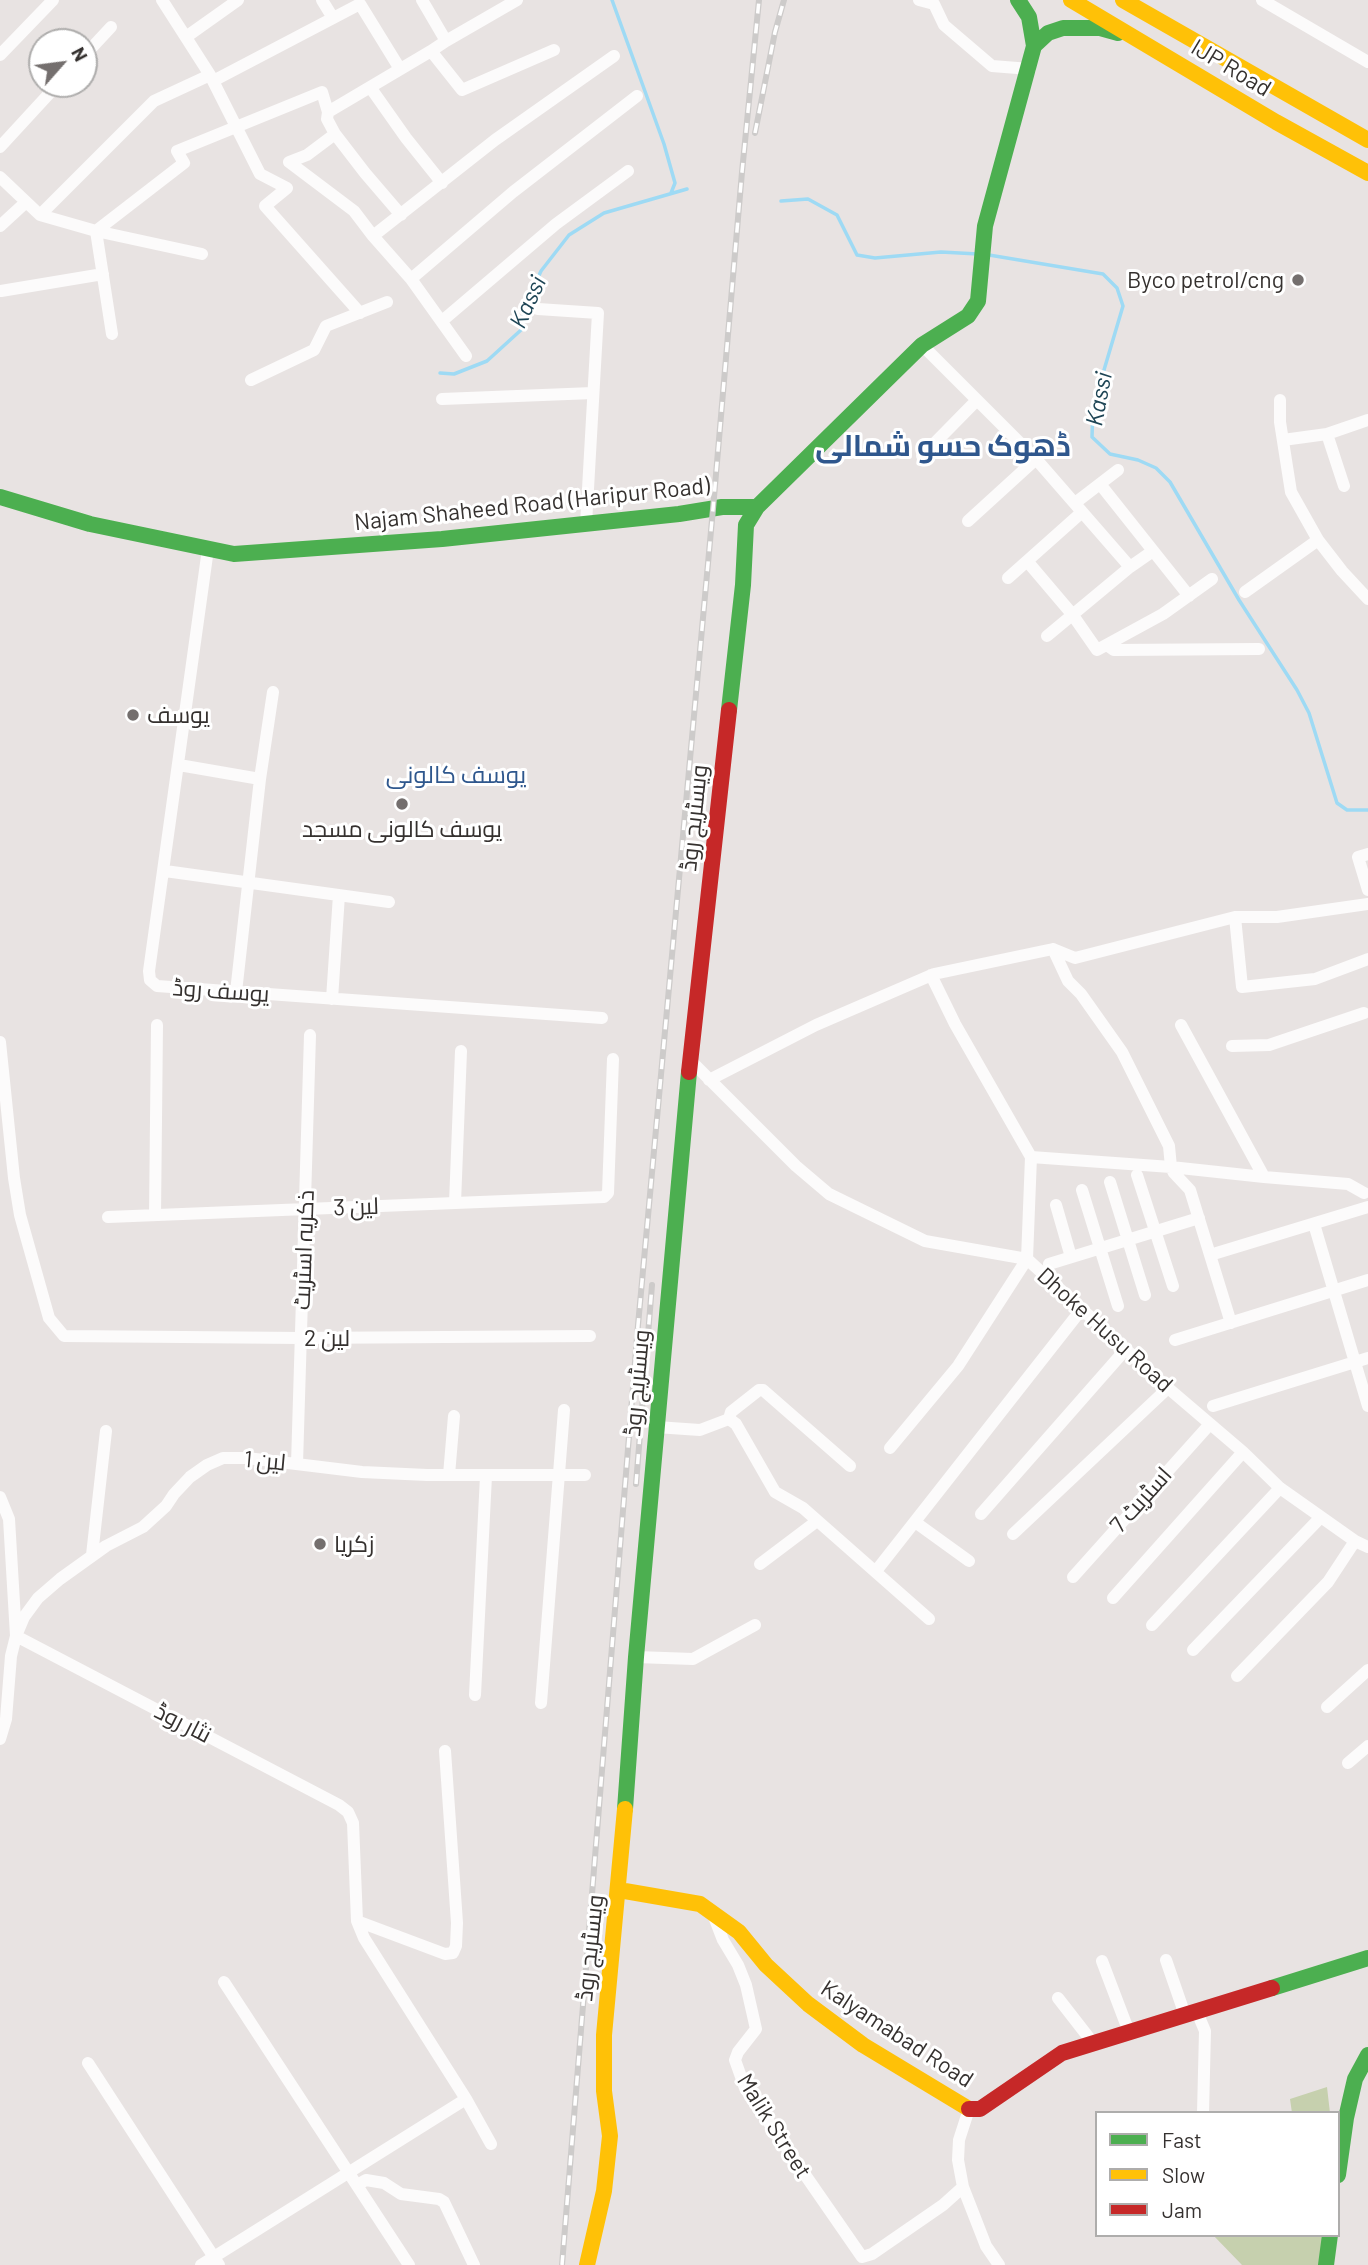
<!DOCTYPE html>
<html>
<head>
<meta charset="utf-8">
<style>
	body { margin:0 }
	#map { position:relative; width:1368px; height:2265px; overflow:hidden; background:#e8e3e2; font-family:Barlow,sans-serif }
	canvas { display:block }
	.legend { position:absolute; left:1095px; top:2111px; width:245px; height:126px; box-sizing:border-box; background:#fff; border:2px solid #aeadac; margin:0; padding:9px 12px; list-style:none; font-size:21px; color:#35312f }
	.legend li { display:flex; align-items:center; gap:14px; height:35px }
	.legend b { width:35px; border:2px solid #aeadac }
	.north { position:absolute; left:28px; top:28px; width:70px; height:70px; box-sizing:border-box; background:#fff; border:2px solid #aeadac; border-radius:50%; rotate:62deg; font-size:19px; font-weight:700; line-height:28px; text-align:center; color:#35312f }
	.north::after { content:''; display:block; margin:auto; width:24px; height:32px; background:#746f6e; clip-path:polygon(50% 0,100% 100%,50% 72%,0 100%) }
</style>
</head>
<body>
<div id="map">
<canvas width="1368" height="2265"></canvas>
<ul class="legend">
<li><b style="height:9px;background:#4caf50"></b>Fast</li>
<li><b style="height:9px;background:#ffc107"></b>Slow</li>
<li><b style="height:9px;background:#c62828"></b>Jam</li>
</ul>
<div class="north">N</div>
</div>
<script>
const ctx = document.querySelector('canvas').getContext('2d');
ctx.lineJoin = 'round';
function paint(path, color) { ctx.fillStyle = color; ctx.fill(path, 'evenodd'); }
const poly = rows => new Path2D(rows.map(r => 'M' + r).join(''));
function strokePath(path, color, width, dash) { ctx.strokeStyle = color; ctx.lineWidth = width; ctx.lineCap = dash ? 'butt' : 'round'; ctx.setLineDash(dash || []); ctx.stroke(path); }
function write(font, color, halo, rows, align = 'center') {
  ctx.font = font + ' Barlow,Cairo,sans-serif'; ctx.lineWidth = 6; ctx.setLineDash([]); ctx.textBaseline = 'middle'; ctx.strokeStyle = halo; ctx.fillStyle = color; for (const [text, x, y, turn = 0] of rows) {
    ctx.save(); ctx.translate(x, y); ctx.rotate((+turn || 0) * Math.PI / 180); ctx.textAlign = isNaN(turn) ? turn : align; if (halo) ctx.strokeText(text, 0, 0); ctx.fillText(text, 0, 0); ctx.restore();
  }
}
paint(poly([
	[1327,2087,1330,2113,1292,2113,1290,2099],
	[1213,2235,1324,2235,1321,2265,1242,2265]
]), '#c6d0ae');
strokePath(poly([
	[612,0,664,144,675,183,671,193],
	[781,201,808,199,837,215,857,255,875,258,941,252,978,254],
	[989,255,1103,274,1117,288,1123,306,1093,407,1092,437,1110,454,1138,460,1156,468,1170,482,1239,600,1297,690,1309,713,1337,803,1347,810,1368,810],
	[440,373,454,374,487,361,521,330,525,306,541,271,569,235,604,213,687,189]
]), '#9edaf4', 3.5);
strokePath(poly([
	[162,0,210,75,260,174,287,188,265,206,360,313],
	[322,0,333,18],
	[422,0,446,41,517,0],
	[919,0,934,4,944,25,992,66,1030,69],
	[1262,0,1368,62],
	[186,37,238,0],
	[446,41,431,51,462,90,554,50],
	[0,55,53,0],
	[84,56,111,27],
	[213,81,360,4,400,69],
	[370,87,406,138,442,183],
	[328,112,327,119,335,134,365,173,401,215],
	[335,134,307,155,289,162,354,211,373,236,495,140,614,56],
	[0,147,58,84],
	[0,177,40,215,96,231,202,254],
	[40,215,154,101,210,75],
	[0,226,25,203],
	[373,236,411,279,466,356],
	[411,279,513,192,637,96],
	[1,291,103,274],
	[538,309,598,313,586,524],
	[442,321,556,224,628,171],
	[112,334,96,231,184,163,177,151,322,92,328,112,431,51],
	[922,345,1036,459,1130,567,1047,636],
	[251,380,314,350,326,326,387,302],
	[442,399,593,393],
	[1280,400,1280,422,1291,492,1318,540,1342,571,1368,599],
	[1327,434,1344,486],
	[1283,440,1327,434,1368,420],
	[922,456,976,401],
	[1100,484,1189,596],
	[1075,503,1118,470],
	[968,521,1036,459],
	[208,549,149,971,150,980,157,986,602,1018],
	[1027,561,1072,614,1097,650,1163,614,1212,579],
	[1130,567,1153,551],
	[1008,578,1081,513],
	[1245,592,1318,540],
	[1107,645,1114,650,1259,649],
	[179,765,260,779],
	[1368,854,1358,857,1368,890],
	[165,871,389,902],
	[1235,917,1242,987,1315,979,1368,959],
	[1053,949,1068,981,1081,994,1122,1052,1169,1146,1171,1167,1264,1177],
	[931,975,955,1024,1031,1157],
	[236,992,260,779,273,692],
	[332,999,339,895],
	[1181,1025,1264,1177,1348,1184,1364,1193],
	[0,1042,14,1178,20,1215,49,1318,64,1336,301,1338,590,1336],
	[1232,1046,1269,1045,1364,1013],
	[690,1060,796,1166,829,1194,925,1241,1027,1259,1168,1388,1243,1452,1280,1488,1355,1541,1368,1547],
	[709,1080,816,1025,934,974,1053,949,1075,958,1235,917,1277,917,1368,904],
	[1137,1175,1173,1286],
	[1110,1182,1145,1295],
	[1082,1190,1118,1306],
	[455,1203,461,1051],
	[1056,1205,1071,1257],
	[155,1215,157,1025],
	[108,1217,604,1197,608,1193,613,1059],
	[1314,1224,1368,1406],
	[1210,1255,1368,1207],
	[1049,1264,1199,1218],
	[1175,1340,1368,1280],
	[1213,1406,1368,1358],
	[729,1419,736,1424,775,1492,803,1508,929,1619],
	[656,1427,700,1430,729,1419,731,1412,759,1390,763,1390,850,1466],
	[890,1448,958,1366,1027,1259,1031,1157,1171,1167,1174,1173,1190,1190,1231,1323],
	[297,1464,310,1035],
	[449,1475,454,1416],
	[0,1497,9,1519,16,1636,11,1656,6,1719,0,1739],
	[981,1514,1126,1349],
	[915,1522,969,1561],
	[1013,1534,1168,1388],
	[92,1555,106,1431],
	[760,1564,817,1521],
	[876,1571,1081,1310],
	[1073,1577,1210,1424],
	[1113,1598,1243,1452],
	[1152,1625,1280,1488],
	[16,1636,339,1805,348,1812,353,1823,357,1921,364,1938,466,2099,491,2144],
	[16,1636,24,1617,38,1598,60,1579,106,1546,143,1527,166,1506,174,1494,190,1477,207,1465,223,1458,247,1458,362,1472,427,1475,585,1475],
	[1193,1650,1320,1518],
	[636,1657,693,1659,755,1625],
	[1237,1676,1328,1582,1355,1541],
	[475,1695,486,1476],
	[541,1703,564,1410],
	[1327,1707,1368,1670],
	[1348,1763,1368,1746],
	[713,1914,723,1940,738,1965,746,1985,756,2029,738,2052,735,2060,745,2088,862,2257,872,2254,943,2205,963,2187],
	[357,1921,445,1954,453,1953,456,1946,457,1923,445,1751],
	[1166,1960,1185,2015],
	[1102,1961,1129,2032],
	[224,1982,409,2265],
	[1058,1998,1093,2043],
	[1197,2012,1205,2031,1203,2113],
	[88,2063,219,2265],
	[969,2109,959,2140,958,2160,963,2187,986,2246,999,2265],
	[357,2185,366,2180,384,2183,401,2194,439,2199,444,2202,474,2265],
	[201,2265,466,2099]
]), '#fcfbfb', 12);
strokePath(poly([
	[1034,46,1048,33,1063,28,1100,28,1118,33],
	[0,497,90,524,234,554,442,539,679,514,722,507,757,507],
	[729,710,743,585,746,525,757,507,922,345,968,316,978,301,985,226,1034,46,1029,17,1018,0],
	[625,1809,636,1657,689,1072],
	[1272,1988,1368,1958],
	[1338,2175,1346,2118,1355,2079,1368,2055],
	[1326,2265,1330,2235]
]), '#4caf50', 16);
strokePath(poly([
	[1071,0,1276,122,1368,173],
	[1123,0,1368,140],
	[619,1890,700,1904,739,1932,766,1965,808,2004,863,2045,969,2109],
	[587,2265,604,2191,610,2136,604,2091,604,2035,625,1809]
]), '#ffc107', 16);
strokePath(poly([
	[689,1072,729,710],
	[969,2109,980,2109,1062,2053,1272,1988]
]), '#c62828', 16);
const rail = poly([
	[755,133,775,32,784,0],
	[636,1484,652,1285],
	[562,2265,638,1325,713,509,742,172,759,0]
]);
strokePath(rail, '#cdcbca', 6);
strokePath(rail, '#fff', 3.5, [10]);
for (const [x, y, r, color] of [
	[1298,280,7,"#746f6e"],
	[133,715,7,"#746f6e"],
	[402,804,7,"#746f6e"],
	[320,1544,7,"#746f6e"]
]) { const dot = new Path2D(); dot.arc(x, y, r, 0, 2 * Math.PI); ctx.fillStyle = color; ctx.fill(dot); strokePath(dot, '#fff', 2.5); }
write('23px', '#35312f', '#fff', [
	["IJP Road",1231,68,31],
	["Najam Shaheed Road (Haripur Road)",532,504,-6],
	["ویسٹریج روڈ",694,818,-84],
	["یوسف روڈ",221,991,4],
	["لین 3",356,1207,-2],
	["ذکریہ اسٹریٹ",304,1250,-88],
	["Dhoke Husu Road",1105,1330,42],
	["لین 2",327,1338],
	["ویسٹریج روڈ",637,1383,-85],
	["لین 1",265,1461,5],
	["اسٹریٹ 7",1141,1500,-48],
	["نثار روڈ",183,1723,27],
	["ویسٹریج روڈ",590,1948,-84],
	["Kalyamabad Road",897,2034,33],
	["Malik Street",774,2126,58]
]);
write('23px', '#35312f', '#fff', [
	["Byco petrol/cng",1284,280,"right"],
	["یوسف",147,715],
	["یوسف کالونی مسجد",402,829,"center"],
	["زکریا",334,1544]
], 'left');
write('italic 24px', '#1e4555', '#fff', [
	["Kassi",528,302,-65],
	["Kassi",1099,399,-79]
]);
write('24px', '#2f578d', '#fff', [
	["یوسف کالونی",456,775]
]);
write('bold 30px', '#2f578d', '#fff', [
	["ڈھوک حسو شمالی",943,446]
]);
</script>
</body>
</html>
